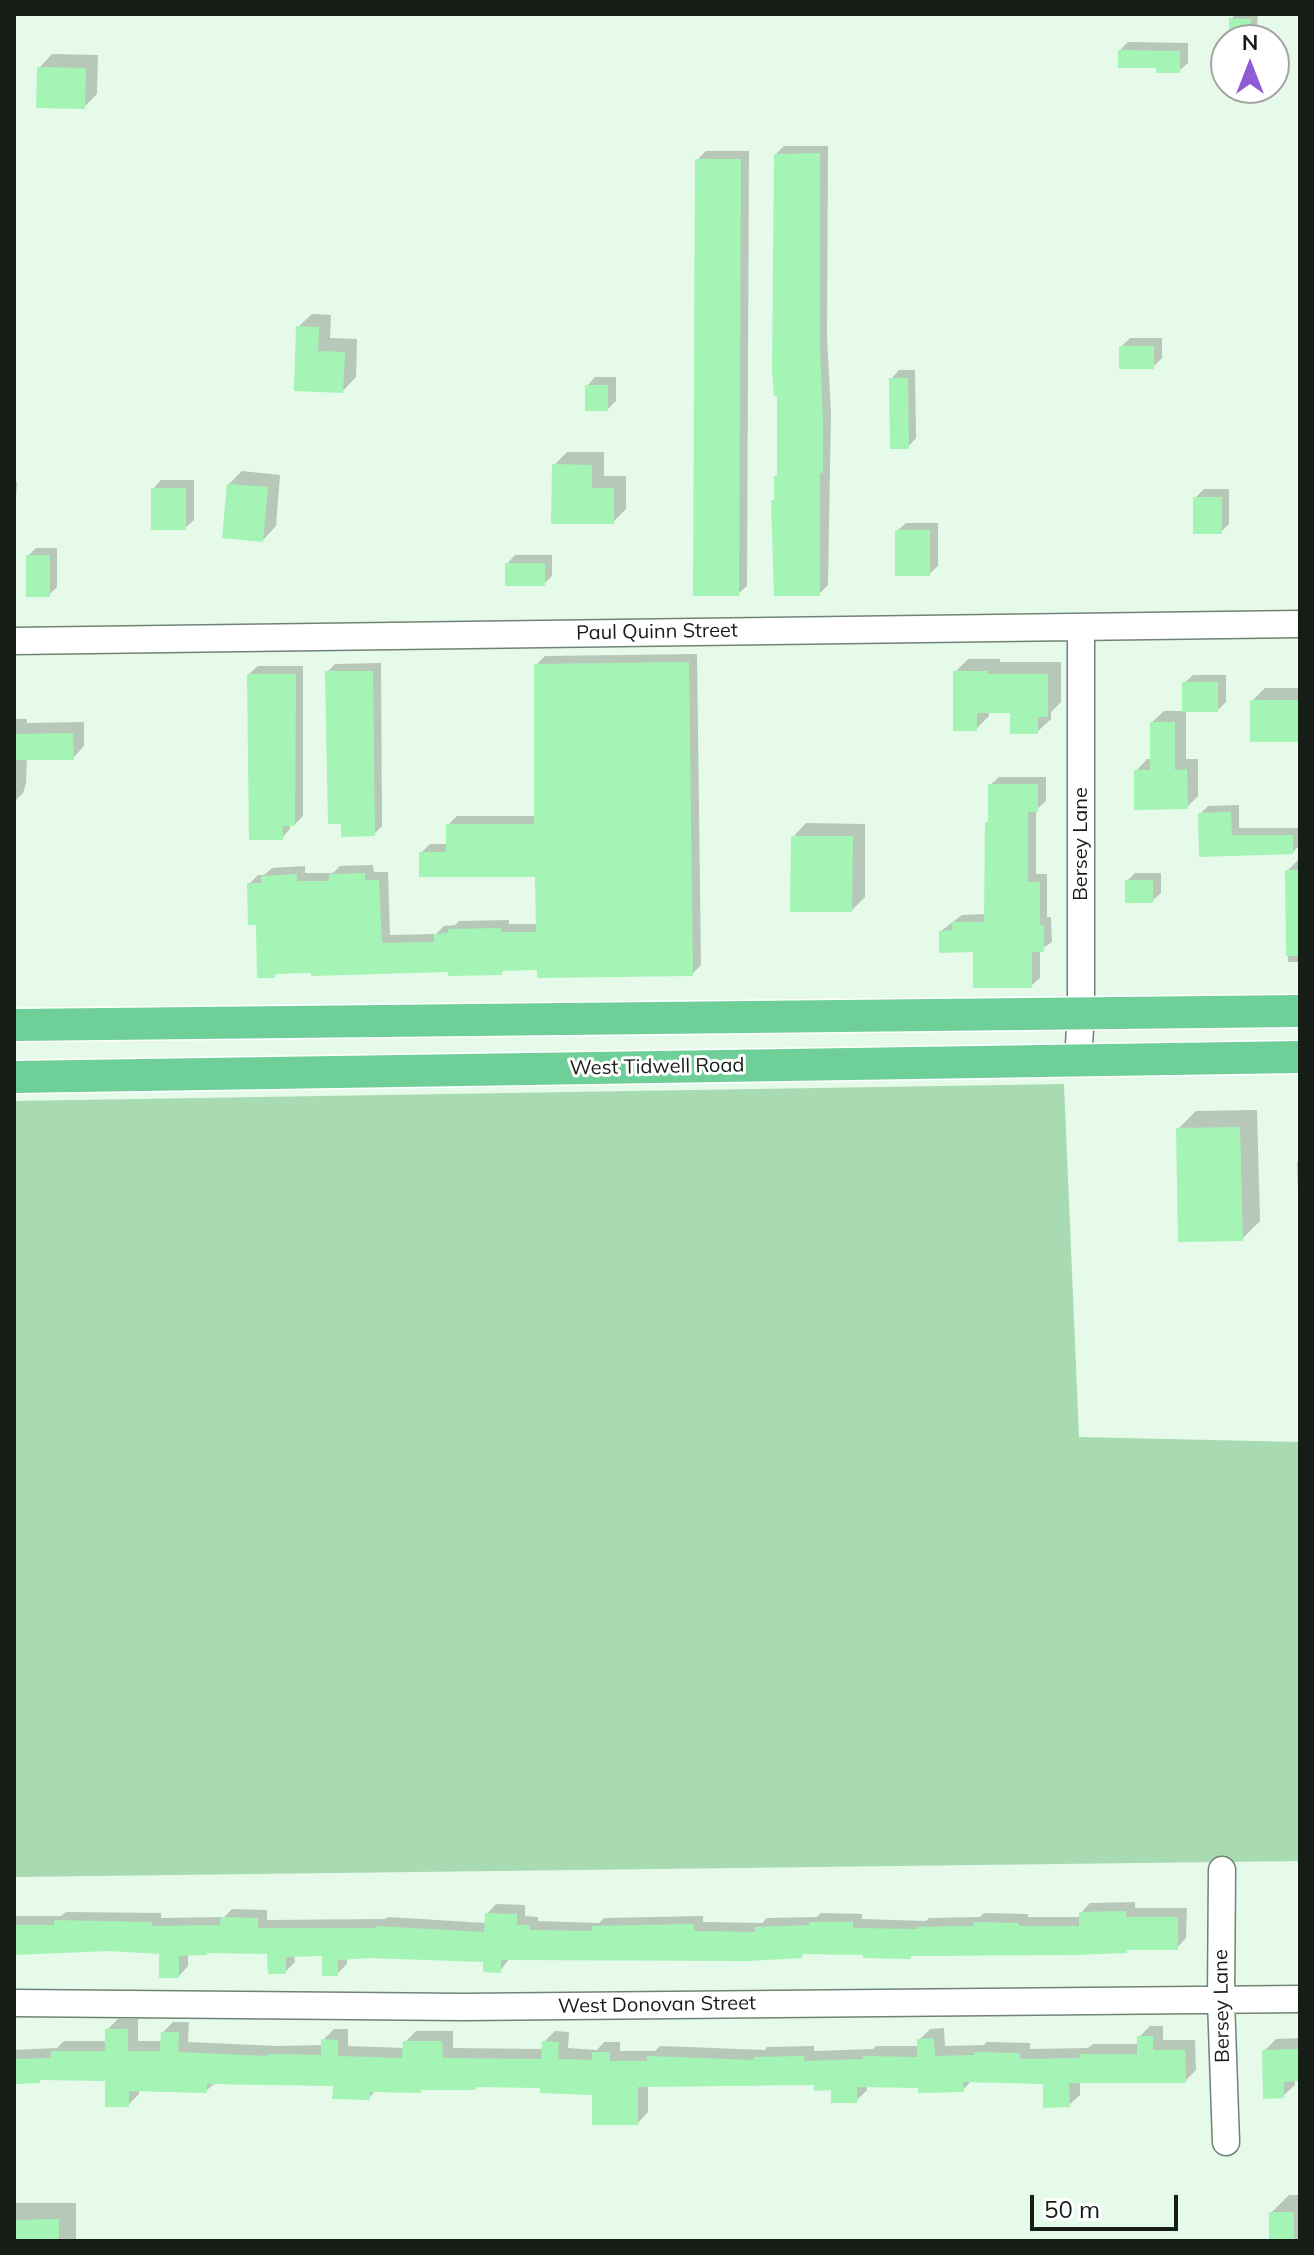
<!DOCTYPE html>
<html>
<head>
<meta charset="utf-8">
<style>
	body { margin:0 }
	#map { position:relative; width:1314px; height:2255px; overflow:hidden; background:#e5fae8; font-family:Mulish,sans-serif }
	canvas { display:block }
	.frame { position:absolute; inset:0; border:16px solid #161d17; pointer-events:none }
	.north { position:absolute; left:1210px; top:24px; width:80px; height:80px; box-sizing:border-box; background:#fff; border:2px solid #a2a5a2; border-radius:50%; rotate:0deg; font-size:22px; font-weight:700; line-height:32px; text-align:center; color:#161d17 }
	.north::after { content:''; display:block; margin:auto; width:28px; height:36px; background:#8f5cd4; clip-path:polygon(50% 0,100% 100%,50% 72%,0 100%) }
	.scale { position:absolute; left:1030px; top:2195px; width:148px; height:36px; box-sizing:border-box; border:4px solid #161d17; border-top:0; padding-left:10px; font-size:24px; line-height:28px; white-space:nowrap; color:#161d17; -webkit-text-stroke:6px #fff; paint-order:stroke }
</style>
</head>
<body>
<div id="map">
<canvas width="1314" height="2255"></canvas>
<div class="frame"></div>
<div class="north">N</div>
<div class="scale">50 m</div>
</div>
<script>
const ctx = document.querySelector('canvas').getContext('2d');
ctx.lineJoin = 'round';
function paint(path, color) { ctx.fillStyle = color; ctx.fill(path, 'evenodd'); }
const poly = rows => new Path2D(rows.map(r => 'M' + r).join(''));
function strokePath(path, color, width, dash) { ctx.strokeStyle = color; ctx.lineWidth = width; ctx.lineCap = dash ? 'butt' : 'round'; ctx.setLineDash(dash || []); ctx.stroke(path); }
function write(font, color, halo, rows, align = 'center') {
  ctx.font = font + ' Mulish,sans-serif'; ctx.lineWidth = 6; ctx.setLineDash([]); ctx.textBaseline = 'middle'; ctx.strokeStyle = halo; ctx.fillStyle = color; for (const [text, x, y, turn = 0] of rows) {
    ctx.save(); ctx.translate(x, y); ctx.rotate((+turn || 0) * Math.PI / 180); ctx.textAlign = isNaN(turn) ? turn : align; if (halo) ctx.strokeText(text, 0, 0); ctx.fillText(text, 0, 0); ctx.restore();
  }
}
paint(poly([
	[1064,1084,1079,1437,1300,1442,1300,1861,14,1877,14,1101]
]), '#a9dbb3');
paint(poly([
	[1236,14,1258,14,1257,30,1249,38,1231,19],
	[1128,42,1188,43,1188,63,1179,71,1158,66,1120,50],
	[52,54,98,55,97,94,84,107,39,68],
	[784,146,828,146,827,337,831,412,828,585,819,594,776,498,776,477,779,474,776,154],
	[706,151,749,151,747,586,738,594,697,160],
	[312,314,331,315,330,338,357,339,356,377,343,391,298,327],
	[1130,338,1162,338,1162,358,1153,367,1121,347],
	[899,370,915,370,916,438,908,447,891,379],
	[595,377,616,377,616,401,608,409,587,386],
	[567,452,604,452,604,476,626,476,626,509,613,522,554,465],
	[242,471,280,475,276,526,263,540,229,484],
	[161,480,194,480,194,520,185,528,153,489],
	[14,482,17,482,14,532],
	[1204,489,1229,489,1229,524,1221,532,1195,498],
	[906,523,938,523,938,566,929,574,897,531],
	[36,548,57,548,57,587,49,595,28,556],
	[515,555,552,555,552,576,544,584,507,564],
	[697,654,701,965,692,974,539,968,505,969,501,973,450,970,278,972,274,976,249,884,258,875,264,875,272,868,305,866,305,873,333,873,340,866,373,865,374,872,388,872,390,935,436,934,444,926,455,925,459,921,509,920,509,924,538,924,537,875,421,853,430,844,448,844,448,825,457,816,536,816,536,665,545,656],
	[968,659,1000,659,1000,662,1061,662,1061,702,1051,712,1051,719,1037,732,1012,711,989,711,989,716,976,729,955,672],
	[381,663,382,826,374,834,327,672,335,664],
	[258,666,303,666,303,816,295,824,290,824,290,829,282,838,249,674],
	[1193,675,1226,675,1226,702,1218,710,1186,710,1186,759,1198,759,1198,796,1187,807,1136,771,1147,759,1152,759,1152,722,1164,711,1184,711,1184,683],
	[1265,688,1300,688,1300,740,1252,701],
	[14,719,27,719,27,723,84,722,84,746,73,758,27,758,26,783,23,793,14,802],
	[999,777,1046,777,1046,801,1036,810,1036,874,1047,874,1047,917,1051,917,1052,942,1040,950,1040,978,1031,986,941,931,962,915,986,914,990,785],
	[1239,805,1239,828,1300,828,1300,845,1292,853,1201,855,1200,814,1208,806],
	[806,823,865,824,865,897,852,910,793,837],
	[1300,858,1300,962,1288,962,1287,871],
	[1135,873,1161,873,1161,893,1152,901,1127,881],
	[1257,1110,1260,1221,1242,1239,1178,1129,1196,1111],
	[1300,1159,1300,1189,1298,1189,1297,1162],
	[1135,1902,1135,1908,1187,1908,1186,1938,1177,1948,1130,1948,1126,1951,914,1954,910,1957,865,1953,806,1952,801,1956,510,1958,500,1971,485,1960,347,1957,347,1964,337,1974,324,1954,294,1954,295,1962,285,1972,269,1952,209,1951,188,1954,188,1966,179,1976,161,1953,109,1949,14,1953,14,1916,61,1916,66,1912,161,1913,161,1918,224,1917,232,1909,267,1910,267,1920,385,1919,388,1917,486,1923,487,1914,496,1904,525,1905,525,1916,538,1917,538,1921,599,1923,604,1918,703,1916,703,1922,762,1923,767,1918,817,1917,821,1913,862,1914,862,1919,926,1921,929,1918,980,1917,984,1913,1028,1914,1028,1917,1081,1917,1081,1913,1090,1903],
	[118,2019,138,2019,138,2041,162,2041,163,2032,173,2022,189,2022,188,2042,278,2046,323,2045,323,2040,334,2029,348,2029,348,2046,405,2048,405,2042,416,2031,453,2031,453,2048,543,2049,544,2042,555,2031,569,2032,568,2048,597,2050,604,2042,620,2042,620,2051,655,2051,660,2046,765,2050,767,2047,814,2046,814,2051,873,2049,876,2046,919,2046,919,2040,930,2029,944,2028,945,2046,984,2045,987,2042,1030,2043,1030,2049,1088,2048,1093,2044,1139,2044,1139,2037,1150,2026,1163,2026,1163,2040,1195,2040,1196,2070,1185,2081,1080,2081,1080,2095,1069,2105,1044,2083,972,2080,963,2090,867,2085,867,2090,856,2101,833,2088,816,2083,648,2085,648,2112,638,2123,594,2093,542,2086,478,2085,475,2088,376,2090,369,2098,335,2084,215,2083,206,2091,139,2089,139,2094,128,2105,107,2079,42,2078,39,2081,14,2082,14,2050,57,2048,64,2041,107,2041,107,2030],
	[1300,2038,1300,2079,1295,2079,1295,2085,1283,2096,1264,2051,1276,2039],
	[1289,2195,1300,2195,1300,2241,1271,2241,1271,2213],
	[14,2203,76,2203,76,2241,14,2241]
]), '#0003');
paint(poly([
	[1229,18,1251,19,1249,40,1229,39],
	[1118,50,1180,51,1180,73,1156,73,1156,68,1118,68],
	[37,67,86,68,85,109,36,108],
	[820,153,820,347,823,422,823,473,820,473,820,596,774,596,771,500,774,500,774,476,777,476,777,396,774,396,772,371,774,154],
	[695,159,741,159,739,596,693,596],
	[296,326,319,327,318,351,345,352,343,393,294,391],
	[1119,346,1154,346,1154,369,1119,369],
	[889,378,908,378,909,449,890,449],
	[585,385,608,385,608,411,585,411],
	[552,464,592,465,592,488,614,488,614,524,551,524],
	[227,484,268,487,263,542,222,538],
	[151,488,186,488,186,530,151,530],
	[1193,497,1222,497,1222,534,1193,534],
	[895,530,930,530,930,576,895,576],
	[26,555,50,555,50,597,26,597],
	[505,563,545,563,545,586,505,586],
	[689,662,693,976,537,978,537,970,502,971,502,975,448,976,448,972,311,976,311,973,275,974,275,978,257,978,256,925,248,925,247,883,261,883,261,876,297,874,297,881,329,881,329,874,365,873,365,880,379,880,382,943,434,942,434,934,448,933,448,929,501,928,501,932,536,932,535,877,419,877,419,852,446,852,446,824,534,824,534,664],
	[325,671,373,671,375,836,341,837,341,824,328,824],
	[953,671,988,671,988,674,1048,674,1048,717,1038,717,1038,734,1010,734,1010,713,977,713,977,731,953,731],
	[247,674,296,674,295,826,283,826,283,840,249,840],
	[1182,682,1218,682,1218,712,1182,712],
	[1250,700,1300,700,1300,742,1250,742],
	[1150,722,1175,722,1175,770,1187,769,1188,809,1134,810,1134,770,1150,770],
	[73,733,74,760,14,760,14,734],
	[988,784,1038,784,1038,812,1028,812,1028,882,1040,882,1040,925,1044,925,1044,952,1032,952,1032,988,973,988,973,952,939,953,939,931,952,930,952,922,984,922,985,822,988,822],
	[1231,812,1232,835,1293,835,1293,854,1199,857,1198,813],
	[791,836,853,836,852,912,790,912],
	[1285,870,1300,870,1300,956,1286,956],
	[1125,880,1153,880,1153,903,1125,903],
	[1240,1127,1243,1241,1178,1242,1176,1128],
	[1126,1911,1126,1917,1178,1917,1178,1950,1127,1950,1127,1953,1074,1955,911,1956,911,1959,863,1958,863,1955,802,1954,802,1958,748,1961,501,1960,501,1973,483,1972,483,1962,369,1958,338,1960,338,1976,322,1976,322,1956,286,1957,286,1974,268,1974,267,1954,207,1953,207,1955,179,1956,179,1978,159,1978,159,1954,109,1951,14,1955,14,1925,54,1925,54,1920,152,1922,152,1926,220,1925,221,1917,258,1918,258,1928,376,1928,376,1926,484,1932,485,1913,517,1914,517,1925,530,1925,530,1930,592,1931,592,1926,694,1924,694,1931,755,1932,755,1927,809,1925,809,1922,853,1922,853,1928,917,1929,917,1927,973,1926,973,1922,1019,1923,1019,1926,1079,1926,1079,1912],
	[105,2029,128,2029,128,2051,160,2051,161,2032,179,2032,178,2052,267,2056,267,2054,321,2055,321,2039,338,2040,338,2056,402,2058,403,2041,442,2041,443,2058,541,2059,542,2041,559,2042,558,2059,592,2060,592,2052,610,2052,610,2061,647,2061,647,2056,754,2060,754,2057,804,2056,804,2061,863,2059,863,2056,917,2057,917,2039,934,2038,935,2056,974,2055,974,2052,1020,2053,1020,2059,1080,2058,1080,2054,1137,2054,1137,2036,1153,2036,1153,2050,1185,2050,1186,2083,1069,2083,1070,2107,1043,2108,1043,2084,963,2082,964,2092,918,2093,918,2088,857,2087,857,2103,831,2103,831,2090,814,2091,814,2085,638,2087,638,2125,592,2125,592,2095,540,2093,540,2088,476,2087,476,2090,421,2090,421,2093,370,2092,370,2100,332,2099,333,2086,207,2084,207,2093,129,2091,129,2107,105,2107,105,2081,40,2080,40,2083,14,2084,14,2059,51,2058,51,2051,105,2051],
	[1298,2049,1299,2081,1284,2082,1284,2098,1263,2099,1262,2050],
	[1269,2212,1294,2212,1294,2241,1269,2241],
	[59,2219,59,2241,14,2241,14,2220]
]), '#a3f4b5');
const minor = poly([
	[14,641,1300,624],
	[1078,1060,1081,1013,1081,628],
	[1222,1870,1221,2000,1226,2142],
	[14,2003,463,2007,1300,1999]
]);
const major = poly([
	[14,1025,1300,1011],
	[14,1077,1300,1057]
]);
strokePath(minor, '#708374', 29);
strokePath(major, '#fff', 35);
strokePath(minor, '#fff', 26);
strokePath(major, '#6ecf99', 32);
write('20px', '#161d17', '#fff', [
	["Paul Quinn Street",657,632,-1],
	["Bersey Lane",1081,844,-90],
	["West Tidwell Road",657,1067,-1],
	["West Donovan Street",657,2005,-1],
	["Bersey Lane",1222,2006,-91]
]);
</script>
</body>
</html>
